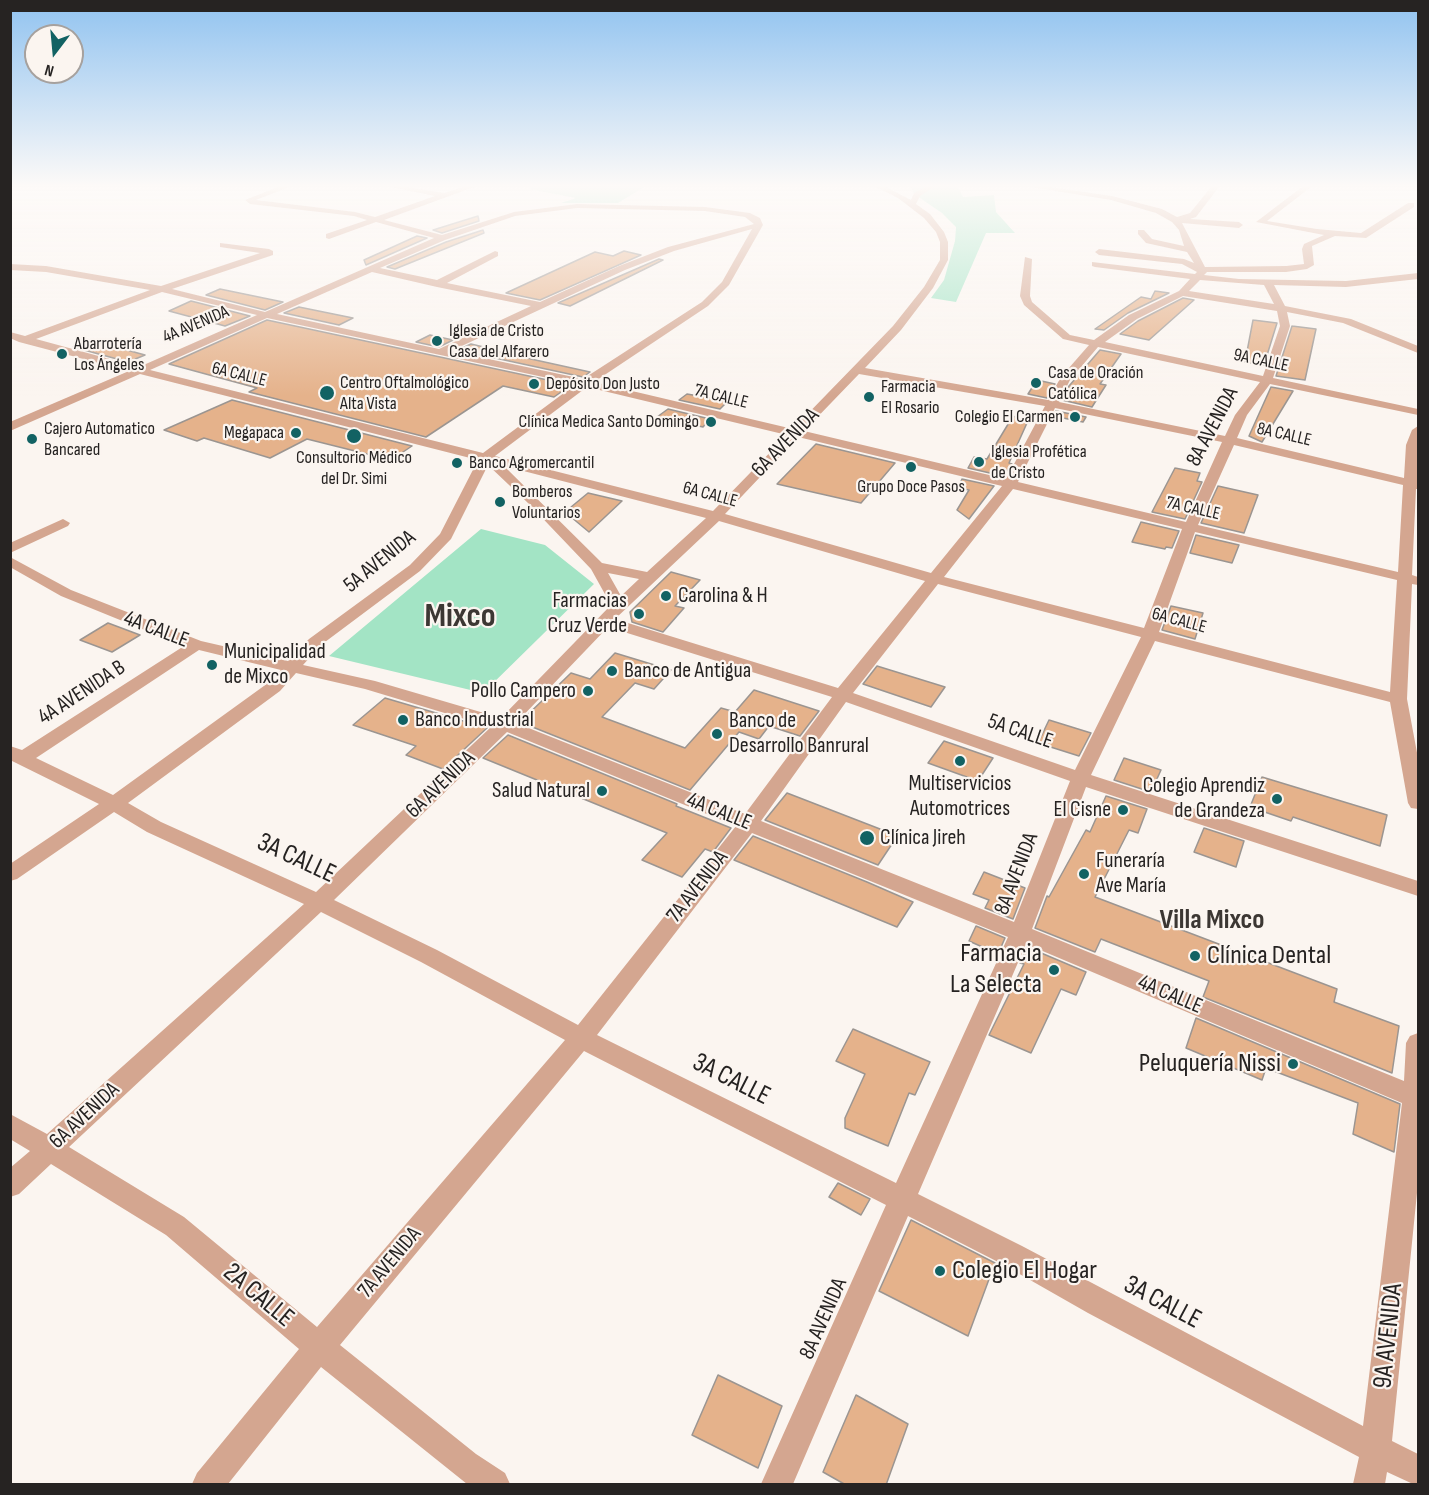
<!DOCTYPE html>
<html>
<head>
<meta charset="utf-8">
<style>
	body { margin:0 }
	#map { position:relative; width:1429px; height:1495px; overflow:hidden; background:#fbf5f0; font-family:"Sofia Sans Condensed",sans-serif }
	canvas { display:block }
	.frame { position:absolute; inset:0; border:12px solid #262322; pointer-events:none }
	.north { position:absolute; left:24px; top:24px; width:60px; height:60px; box-sizing:border-box; background:#fbf5f0; border:2px solid #a6a19e; border-radius:50%; rotate:196deg; font-size:16px; font-weight:700; line-height:24px; text-align:center; color:#262322 }
	.north::after { content:''; display:block; margin:auto; width:21px; height:27px; background:#126263; clip-path:polygon(50% 0,100% 100%,50% 72%,0 100%) }
</style>
</head>
<body>
<div id="map">
<canvas width="1429" height="1495"></canvas>
<div class="frame"></div>
<div class="north">N</div>
</div>
<script>
const ctx = document.querySelector('canvas').getContext('2d');
ctx.lineJoin = 'round';
function paint(path, color) { ctx.fillStyle = color; ctx.fill(path, 'evenodd'); }
const poly = rows => new Path2D(rows.map(r => 'M' + r).join(''));
function strokePath(path, color, width, dash) { ctx.strokeStyle = color; ctx.lineWidth = width; ctx.lineCap = dash ? 'butt' : 'round'; ctx.setLineDash(dash || []); ctx.stroke(path); }
function write(font, color, halo, rows, align = 'center') {
  ctx.font = font + ' "Sofia Sans Condensed",sans-serif'; ctx.lineWidth = 4.5; ctx.setLineDash([]); ctx.textBaseline = 'middle'; ctx.strokeStyle = halo; ctx.fillStyle = color; for (const [text, x, y, turn = 0] of rows) {
    ctx.save(); ctx.translate(x, y); ctx.rotate((+turn || 0) * Math.PI / 180); ctx.textAlign = isNaN(turn) ? turn : align; if (halo) ctx.strokeText(text, 0, 0); ctx.fillText(text, 0, 0); ctx.restore();
  }
}
paint(poly([
	[533,187,644,187,618,203,561,203,576,198,529,189],
	[911,187,958,187,963,197,994,195,996,212,1015,233,986,233,956,302,931,298,944,280,955,241,956,227,942,213,914,194],
	[481,529,545,545,594,584,483,693,329,656]
]), '#a3e4c5');
const building = poly([
	[478,216,479,221,442,233,433,230,478,216],
	[483,230,484,233,395,269,387,267,446,242,483,230],
	[417,236,427,238,366,265,364,260,417,236],
	[624,251,641,255,540,300,506,293,595,252,613,256,624,251],
	[659,259,663,260,570,306,558,303,659,259],
	[220,289,283,302,265,310,206,295,220,289],
	[1155,291,1169,293,1128,313,1104,330,1095,329,1141,297,1151,299,1155,291],
	[1183,298,1194,300,1149,340,1120,334,1138,321,1183,298],
	[191,301,250,316,225,326,169,311,191,301],
	[299,307,353,318,339,325,284,313,299,307],
	[267,320,571,385,554,397,503,386,426,437,249,392,257,388,169,364,267,320],
	[1253,320,1277,323,1264,365,1245,362,1253,320],
	[1292,326,1316,329,1305,380,1276,376,1292,326],
	[430,335,453,340,439,347,416,342,430,335],
	[90,340,145,355,128,362,73,347,90,340],
	[471,344,492,349,490,350,590,372,583,377,458,350,471,344],
	[1100,350,1121,354,1100,384,1106,385,1092,407,1062,400,1069,386,1100,350],
	[1037,380,1055,384,1047,398,1028,394,1037,380],
	[1271,387,1293,391,1262,442,1249,436,1271,387],
	[687,394,728,401,720,409,679,400,687,394],
	[232,400,412,446,391,460,307,439,270,458,204,438,197,441,164,430,232,400],
	[668,409,710,419,703,427,657,417,668,409],
	[1056,411,1086,417,1083,422,1053,416,1056,411],
	[1013,416,1027,423,1009,463,1012,464,1003,476,968,468,974,457,987,459,1013,416],
	[816,444,895,463,861,503,777,484,816,444],
	[1175,468,1200,473,1197,481,1202,482,1185,519,1152,512,1175,468],
	[962,479,994,486,969,519,957,510,969,490,958,488,962,479],
	[1218,486,1258,495,1244,533,1201,523,1218,486],
	[588,493,622,501,589,532,565,512,588,493],
	[1141,522,1179,531,1172,548,1166,547,1165,549,1132,542,1141,522],
	[1196,535,1239,545,1232,563,1190,553,1196,535],
	[671,572,700,580,675,606,684,608,663,632,632,622,630,612,671,572],
	[1171,606,1203,613,1195,639,1162,630,1171,606],
	[108,623,140,635,112,652,80,640,108,623],
	[615,653,671,670,654,689,635,683,602,717,685,748,721,708,735,712,754,690,819,711,800,736,769,726,759,739,739,732,690,790,520,722,571,673,590,679,615,653],
	[877,666,945,687,931,707,863,684,877,666],
	[385,698,487,728,443,769,406,755,416,746,353,725,385,698],
	[1049,720,1091,733,1079,756,1038,743,1049,720],
	[508,735,677,804,676,806,731,828,713,852,705,849,682,877,642,860,667,833,483,758,508,735],
	[944,741,993,758,978,781,928,763,944,741],
	[1124,758,1161,770,1151,792,1114,780,1124,758],
	[1262,777,1387,815,1380,846,1293,817,1291,821,1250,807,1262,777],
	[787,793,880,829,898,835,878,865,765,820,787,793],
	[1106,796,1147,809,1138,833,1129,830,1095,897,1337,989,1334,1002,1399,1026,1392,1073,1203,997,1209,981,1101,939,1095,952,1035,928,1047,896,1049,897,1086,830,1090,832,1106,796],
	[1204,828,1244,841,1236,867,1194,852,1204,828],
	[753,836,867,882,913,902,897,927,734,860,753,836],
	[984,872,1025,888,1013,919,985,908,989,900,973,894,984,872],
	[976,926,1005,938,998,954,969,941,976,926],
	[1027,947,1086,972,1076,995,1061,989,1031,1053,989,1035,1024,964,1020,963,1027,947],
	[1196,1018,1400,1104,1394,1152,1353,1134,1358,1103,1266,1068,1262,1080,1186,1048,1196,1018],
	[853,1029,930,1062,915,1095,909,1093,888,1146,845,1128,845,1118,865,1074,836,1061,853,1029],
	[838,1183,870,1199,861,1215,829,1197,838,1183],
	[911,1220,995,1263,968,1336,879,1291,911,1220],
	[718,1375,782,1406,758,1468,692,1435,718,1375],
	[856,1395,908,1424,886,1485,846,1485,823,1472,856,1395]
]);
paint(building, '#e5b28b');
strokePath(building, '#9b9591', 1.5);
paint(poly([
	[278,187,289,187,256,200,355,212,375,217,435,196,391,187,407,187,444,193,463,187,474,187,384,220,442,235,514,212,577,204,705,207,750,213,760,218,763,225,729,285,708,306,594,382,793,429,893,326,924,287,940,260,940,242,936,232,924,218,898,198,876,187,886,187,911,200,914,193,925,187,934,187,920,196,916,204,930,214,944,232,948,242,948,260,933,288,901,330,865,368,1048,400,1061,377,1089,345,1063,339,1024,305,1020,296,1025,257,1032,259,1030,296,1032,302,1070,335,1094,340,1129,315,1179,291,1190,279,1095,267,1092,266,1092,262,1195,274,1197,272,1182,264,1099,255,1095,252,1099,249,1184,259,1194,263,1187,252,1146,243,1138,234,1138,230,1144,230,1152,239,1184,246,1179,230,1172,222,1156,213,1111,200,1031,187,1050,187,1112,196,1162,209,1177,217,1190,213,1211,187,1219,187,1196,217,1190,219,1239,222,1243,225,1239,228,1182,223,1205,267,1286,266,1304,264,1302,249,1304,244,1324,235,1256,222,1302,187,1311,187,1267,221,1317,229,1361,233,1408,203,1414,203,1414,207,1366,238,1335,236,1312,246,1314,265,1307,269,1286,272,1207,272,1204,275,1239,279,1346,281,1418,273,1418,279,1346,287,1274,285,1285,306,1351,319,1418,346,1418,353,1343,323,1287,312,1290,326,1273,378,1418,409,1418,415,1270,384,1247,415,1237,438,1404,478,1406,445,1412,430,1418,426,1417,481,1418,489,1416,489,1412,575,1418,577,1418,585,1412,584,1407,699,1418,758,1418,809,1411,808,1408,803,1390,702,1155,641,1091,775,1418,881,1418,896,1086,787,1032,929,1404,1081,1406,1043,1410,1036,1418,1033,1418,1183,1392,1441,1418,1454,1418,1484,1413,1484,1387,1472,1385,1484,1353,1484,1359,1457,1088,1313,1002,1264,908,1216,793,1484,761,1484,886,1205,584,1051,340,1345,476,1454,505,1473,510,1484,467,1484,321,1367,228,1484,192,1484,197,1473,299,1349,166,1235,51,1164,19,1194,10,1197,10,1168,30,1151,10,1139,10,1114,47,1134,304,904,147,832,114,812,17,879,10,881,10,864,99,804,10,760,10,746,22,750,184,646,61,596,10,567,10,557,71,590,201,641,288,661,309,639,410,565,440,534,478,460,140,374,10,431,10,422,129,371,19,342,10,338,10,332,25,336,150,290,46,272,10,270,10,264,46,266,161,286,260,253,220,247,220,243,269,249,273,251,273,255,172,289,265,312,434,238,376,222,329,239,326,238,326,234,367,220,354,216,250,204,245,200,278,187],
	[577,208,705,211,745,217,754,224,668,247,619,266,540,302,447,283,498,256,498,252,495,251,437,280,380,268,445,240,515,216,577,208],
	[752,229,722,282,702,302,583,379,451,351,625,270,674,251,752,229],
	[372,272,437,287,531,306,439,349,277,314,372,272],
	[1200,280,1264,285,1274,304,1189,291,1200,280],
	[162,292,257,315,139,367,36,339,162,292],
	[1183,296,1277,311,1280,326,1263,376,1105,342,1137,319,1183,296],
	[267,318,576,384,483,453,150,370,267,318],
	[1098,347,1260,382,1235,415,1225,436,1059,402,1070,380,1098,347],
	[859,374,1045,406,1006,479,804,431,859,374],
	[587,387,787,435,713,511,495,456,587,387],
	[1055,408,1222,442,1186,522,1018,482,1055,408],
	[798,437,1002,486,931,573,725,514,798,437],
	[1234,445,1403,485,1398,572,1198,525,1234,445],
	[488,465,528,503,591,569,611,605,501,718,375,681,303,665,321,645,420,571,451,539,488,465],
	[504,466,706,518,647,572,602,563,504,466],
	[1013,489,1182,529,1144,628,944,577,1013,489],
	[719,521,925,581,838,688,615,619,719,521],
	[1195,532,1397,580,1390,692,1159,632,1195,532],
	[608,573,639,579,621,596,608,573],
	[938,584,1141,637,1075,770,853,693,938,584],
	[608,627,832,697,745,814,516,723,608,627],
	[199,650,281,670,268,683,113,795,36,758,199,650],
	[296,673,365,689,491,727,316,892,161,822,128,803,280,691,296,673],
	[846,702,1070,781,1014,922,761,821,846,702],
	[507,732,736,826,578,1025,437,950,334,900,507,732],
	[752,833,1008,937,896,1183,597,1035,752,833],
	[321,912,421,962,565,1040,317,1327,184,1217,69,1147,321,912],
	[1026,944,1402,1103,1363,1426,1022,1246,918,1194,1026,944],
	[63,519,70,523,68,526,10,553,10,543,63,519]
]), '#d4a690');
const sky = ctx.createLinearGradient(0, 0, 0, 396);
sky.addColorStop(0, '#91c3f0');
sky.addColorStop(0.47, '#fdfaf8');
sky.addColorStop(1, '#fdfaf800');
ctx.fillStyle = sky;
ctx.fillRect(0, 0, 1429, 396);
for (const [x, y, r, color] of [
	[437,341,6,"#126263"],
	[62,354,6,"#126263"],
	[1036,383,6,"#126263"],
	[534,384,6,"#126263"],
	[327,393,8,"#126263"],
	[869,397,6,"#126263"],
	[1075,417,6,"#126263"],
	[711,422,6,"#126263"],
	[296,433,6,"#126263"],
	[354,436,8,"#126263"],
	[32,439,6,"#126263"],
	[979,462,6,"#126263"],
	[457,463,6,"#126263"],
	[911,467,6,"#126263"],
	[500,502,6,"#126263"],
	[666,596,6,"#126263"],
	[639,614,6,"#126263"],
	[212,665,6,"#126263"],
	[612,671,6,"#126263"],
	[588,691,6,"#126263"],
	[403,720,6,"#126263"],
	[717,734,6,"#126263"],
	[960,761,6,"#126263"],
	[602,791,6,"#126263"],
	[1277,799,6,"#126263"],
	[1123,810,6,"#126263"],
	[867,838,8,"#126263"],
	[1084,874,6,"#126263"],
	[1195,956,6,"#126263"],
	[1054,970,6,"#126263"],
	[1293,1064,6,"#126263"],
	[940,1271,6,"#126263"]
]) { const dot = new Path2D(); dot.arc(x, y, r, 0, 2 * Math.PI); ctx.fillStyle = color; ctx.fill(dot); strokePath(dot, '#fbf5f0', 2); }
write('18px', '#262322', '#fbf5f0', [
	["4A AVENIDA",196,325,-23],
	["9A CALLE",1261,361,12],
	["6A CALLE",239,375,14],
	["7A CALLE",721,397,14],
	["8A CALLE",1284,435,13],
	["6A CALLE",710,495,15],
	["7A CALLE",1193,509,13],
	["6A CALLE",1179,621,15]
]);
write('18px', '#262322', '#fbf5f0', [
	["Iglesia de Cristo",449,331],
	["Casa del Alfarero",449,352],
	["Abarrotería",74,344],
	["Los Ángeles",74,365],
	["Casa de Oración",1048,373],
	["Católica",1048,394],
	["Centro Oftalmológico",340,383],
	["Alta Vista",340,404],
	["Depósito Don Justo",546,384],
	["Farmacia",881,387],
	["El Rosario",881,408],
	["Colegio El Carmen",1063,417,"right"],
	["Clínica Medica Santo Domingo",699,422,"right"],
	["Cajero Automatico",44,429],
	["Bancared",44,450],
	["Megapaca",284,433,"right"],
	["Iglesia Profética",991,452],
	["de Cristo",991,473],
	["Consultorio Médico",354,458,"center"],
	["del Dr. Simi",354,479,"center"],
	["Banco Agromercantil",469,463],
	["Grupo Doce Pasos",911,487,"center"],
	["Bomberos",512,492],
	["Voluntarios",512,513]
], 'left');
write('22px', '#262322', '#fbf5f0', [
	["8A AVENIDA",1213,427,-62],
	["6A AVENIDA",786,443,-46],
	["5A AVENIDA",380,562,-39],
	["4A CALLE",156,630,21],
	["4A AVENIDA B",82,693,-33],
	["5A CALLE",1020,732,19],
	["6A AVENIDA",441,785,-44],
	["4A CALLE",719,812,22],
	["8A AVENIDA",1017,874,-69],
	["7A AVENIDA",698,887,-52],
	["4A CALLE",1170,995,23],
	["6A AVENIDA",85,1116,-43],
	["7A AVENIDA",390,1263,-50],
	["8A AVENIDA",824,1319,-66]
]);
write('22px', '#262322', '#fbf5f0', [
	["Carolina & H",678,596],
	["Farmacias",627,601,"right"],
	["Cruz Verde",627,626,"right"],
	["Municipalidad",224,652],
	["de Mixco",224,677],
	["Banco de Antigua",624,671],
	["Pollo Campero",576,691,"right"],
	["Banco Industrial",415,720],
	["Banco de",729,721],
	["Desarrollo Banrural",729,746],
	["Multiservicios",960,784,"center"],
	["Automotrices",960,809,"center"],
	["Colegio Aprendiz",1265,786,"right"],
	["de Grandeza",1265,811,"right"],
	["Salud Natural",590,791,"right"],
	["El Cisne",1111,810,"right"],
	["Clínica Jireh",880,838],
	["Funeraría",1096,861],
	["Ave María",1096,886]
], 'left');
write('27px', '#262322', '#fbf5f0', [
	["3A CALLE",296,859,25],
	["3A CALLE",731,1080,27],
	["2A CALLE",258,1296,40],
	["3A CALLE",1162,1303,28],
	["9A AVENIDA",1389,1336,-84]
]);
write('27px', '#262322', '#fbf5f0', [
	["Farmacia",1042,954],
	["La Selecta",1042,985],
	["Clínica Dental",1207,956,"left"],
	["Peluquería Nissi",1281,1064],
	["Colegio El Hogar",952,1271,"left"]
], 'right');
write('bold 28px', '#3c3733', '#fbf5f0', [
	["Villa Mixco",1212,921]
]);
write('bold 34px', '#3c3733', '#fbf5f0', [
	["Mixco",460,617]
]);
</script>
</body>
</html>
